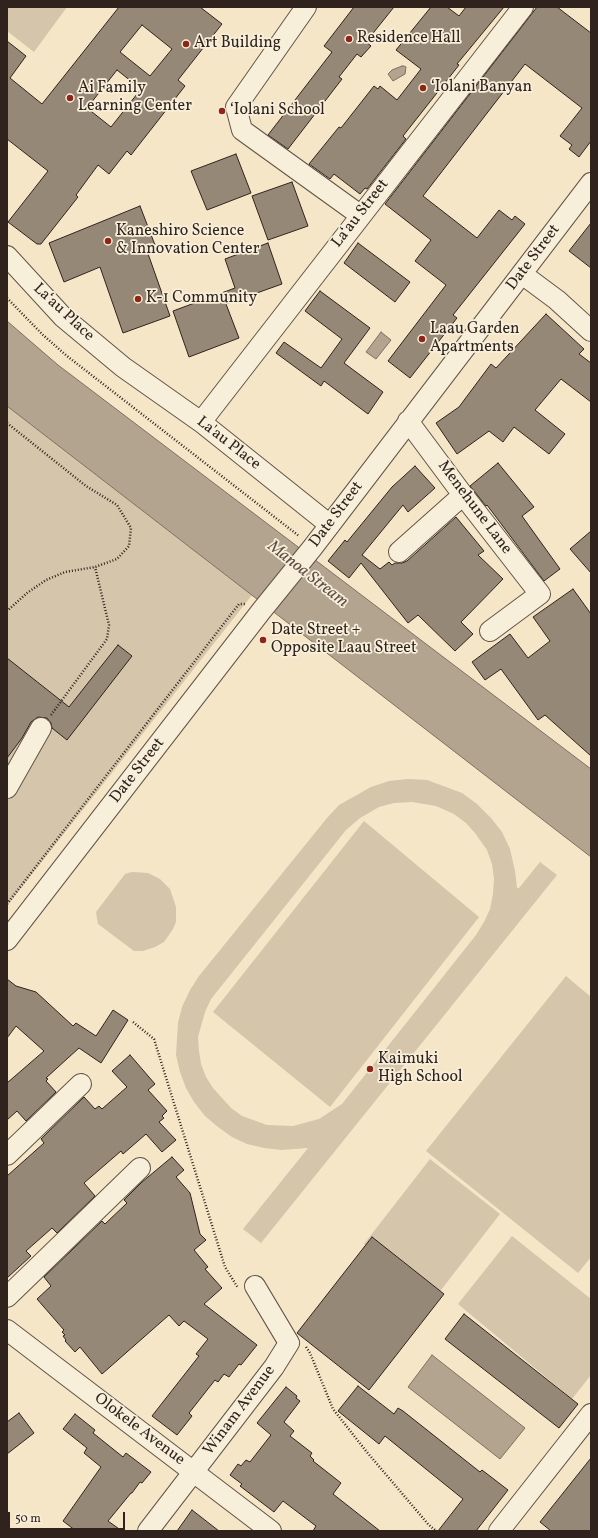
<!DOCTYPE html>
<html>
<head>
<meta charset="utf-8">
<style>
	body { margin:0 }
	#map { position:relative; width:598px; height:1538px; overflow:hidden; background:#f5e6c8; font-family:Vollkorn,serif }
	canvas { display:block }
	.frame { position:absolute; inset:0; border:8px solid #30231d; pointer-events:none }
	.scale { position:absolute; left:8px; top:1512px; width:117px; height:18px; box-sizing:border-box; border:2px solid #30231d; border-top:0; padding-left:5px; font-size:12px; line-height:14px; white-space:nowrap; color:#30231d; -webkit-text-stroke:3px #f8efdb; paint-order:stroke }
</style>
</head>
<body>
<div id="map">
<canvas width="598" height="1538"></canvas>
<div class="frame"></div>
<div class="scale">50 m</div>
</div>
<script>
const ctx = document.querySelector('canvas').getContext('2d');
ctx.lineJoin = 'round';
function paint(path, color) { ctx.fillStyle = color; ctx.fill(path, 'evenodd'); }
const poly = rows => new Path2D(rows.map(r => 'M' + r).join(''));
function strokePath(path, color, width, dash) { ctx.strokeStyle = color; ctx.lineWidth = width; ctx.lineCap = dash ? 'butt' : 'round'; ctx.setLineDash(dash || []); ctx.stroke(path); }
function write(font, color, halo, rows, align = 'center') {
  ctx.font = font + ' Vollkorn,serif'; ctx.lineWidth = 3.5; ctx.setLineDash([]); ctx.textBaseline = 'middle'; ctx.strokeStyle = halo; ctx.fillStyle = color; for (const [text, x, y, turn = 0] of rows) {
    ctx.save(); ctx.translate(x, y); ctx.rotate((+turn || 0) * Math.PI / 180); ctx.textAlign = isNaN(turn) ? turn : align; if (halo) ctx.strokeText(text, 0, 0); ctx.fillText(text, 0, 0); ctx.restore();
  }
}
paint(poly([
	[7,7,67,7,34,52,7,31],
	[7,406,252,595,7,906],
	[408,779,427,780,462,793,477,804,491,818,502,832,510,849,515,871,517,888,519,888,540,862,557,875,261,1243,243,1229,308,1148,281,1150,264,1148,247,1144,232,1137,218,1127,205,1116,194,1102,186,1088,180,1072,176,1055,178,1023,182,1007,190,990,199,976,327,818,339,805,371,787,389,781],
	[412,802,436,806,454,814,466,823,475,833,487,850,492,864,494,879,493,894,490,909,484,922,476,935,342,1104,319,1119,293,1126,267,1125,242,1116,231,1108,213,1088,206,1077,201,1064,199,1051,198,1037,205,1012,211,999,346,830,360,818,379,807,394,803],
	[364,821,479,917,330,1107,213,1012],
	[132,872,148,873,160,879,170,889,176,907,176,922,173,929,164,942,155,947,143,951,134,951,98,924,96,912,125,874],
	[566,976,591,997,591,1257,578,1273,426,1151],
	[430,1159,500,1214,434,1299,364,1244],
	[512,1236,591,1299,591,1375,572,1399,458,1304]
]), '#d4c5ab');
const water = poly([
	[402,66,404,66,406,67,405,74,393,81,388,74,392,70,402,66],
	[7,321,58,365,591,769,591,857,7,406,7,321],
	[381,332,391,340,376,359,366,352,381,332],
	[432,1355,525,1428,500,1459,408,1387,432,1355]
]);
paint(water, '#b2a48e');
strokePath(water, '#7e7061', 1);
const building = poly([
	[119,7,200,7,222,24,178,80,185,86,131,155,127,151,109,174,98,165,76,195,78,197,41,244,37,244,8,222,48,171,7,139,7,41,26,56,10,78,42,104,119,7],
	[142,25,172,49,150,76,120,52,142,25],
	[117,70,141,89,111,127,87,108,117,70],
	[354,7,394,7,366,42,371,46,361,57,357,54,339,77,342,79,288,149,268,135,332,52,324,46,354,7],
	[431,7,447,7,459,16,466,7,504,7,457,64,459,65,403,136,406,139,367,189,365,188,360,194,334,174,330,179,309,164,339,127,341,128,374,86,378,89,380,86,397,100,421,69,396,50,431,7],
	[537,7,557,7,591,33,591,141,579,157,569,149,572,145,560,136,582,108,525,64,423,196,477,238,499,210,512,220,515,216,525,224,453,315,457,318,410,378,388,361,446,285,415,261,431,240,385,204,537,7],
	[236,154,251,193,207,210,191,171,236,154],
	[292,182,308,226,268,240,252,196,292,182],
	[140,206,155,245,146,248,170,316,123,333,100,267,64,282,49,243,140,206],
	[591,223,591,268,569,251,591,223],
	[268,243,282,284,226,304,239,338,189,357,173,311,235,288,225,259,268,243],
	[358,243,410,282,395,302,344,263,358,243],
	[320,291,370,328,344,363,383,392,368,414,324,381,321,386,276,353,284,342,321,368,342,339,305,311,320,291],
	[546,314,584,349,579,354,591,363,591,402,561,379,535,410,565,434,549,454,514,427,503,442,489,431,457,454,436,423,459,407,491,364,496,368,546,314],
	[498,463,534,507,522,516,560,569,544,581,487,505,486,506,470,486,498,463],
	[415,466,435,488,408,512,403,505,362,555,380,569,389,562,392,565,395,563,402,563,407,561,456,517,484,551,478,555,503,579,461,622,473,634,455,651,418,615,408,623,361,563,349,578,328,561,345,540,347,542,392,487,415,466],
	[591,531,591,573,570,549,591,531],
	[573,589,591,614,591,756,545,715,538,720,501,669,485,680,472,662,510,634,528,658,550,641,533,617,573,589],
	[118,645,132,656,67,740,52,728,51,723,47,718,38,717,31,722,22,738,7,758,7,658,69,707,118,645],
	[7,979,16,986,36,992,73,1026,76,1023,96,1036,113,1010,128,1020,101,1063,79,1048,46,1078,48,1079,46,1081,56,1092,26,1121,17,1111,7,1120,7,1083,44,1051,16,1026,7,1038,7,979],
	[130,1055,155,1084,148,1090,167,1111,162,1116,164,1118,159,1122,176,1140,162,1152,146,1134,123,1154,121,1151,84,1183,95,1196,57,1233,52,1228,26,1251,31,1256,7,1278,7,1176,44,1143,41,1139,84,1097,95,1109,99,1106,102,1109,127,1087,112,1071,130,1055],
	[172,1157,184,1170,176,1177,190,1193,200,1234,206,1240,194,1250,208,1267,205,1269,222,1288,204,1304,257,1345,241,1365,239,1364,229,1377,224,1374,218,1382,215,1380,189,1413,192,1416,177,1435,152,1416,199,1356,196,1354,208,1339,184,1321,179,1326,169,1315,102,1374,80,1347,75,1352,65,1341,66,1340,63,1336,65,1335,62,1332,64,1330,37,1299,51,1286,44,1277,102,1221,105,1224,127,1203,124,1200,142,1182,172,1157],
	[372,1237,444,1294,369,1390,297,1333,372,1237],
	[464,1314,578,1404,559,1428,445,1339,464,1314],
	[358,1386,394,1414,398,1408,403,1411,480,1472,482,1470,508,1490,476,1531,438,1531,463,1499,385,1436,379,1444,338,1411,358,1386],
	[286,1387,297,1396,296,1398,300,1401,284,1422,294,1431,290,1436,312,1453,310,1456,314,1460,313,1461,341,1483,333,1494,380,1531,313,1531,316,1526,283,1501,274,1512,240,1486,242,1484,230,1475,238,1464,241,1466,246,1460,250,1462,271,1435,257,1423,286,1387],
	[19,1413,34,1433,7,1454,7,1422,19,1413],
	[75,1414,95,1430,93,1433,123,1457,126,1453,151,1472,142,1483,140,1482,132,1493,131,1493,108,1521,122,1531,76,1531,63,1521,101,1467,84,1453,87,1448,63,1429,75,1414],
	[591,1458,591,1531,551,1531,540,1522,591,1458],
	[192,1510,219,1531,177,1531,192,1510]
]);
paint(building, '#968876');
strokePath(building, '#30231d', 1);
const minor = poly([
	[306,7,236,107,242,130,360,215],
	[7,256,63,317,123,367,201,422,330,525],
	[522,274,557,300,591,331],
	[408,421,463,495,540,594,490,631],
	[201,422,523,7],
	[399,552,463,495],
	[7,788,41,728],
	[7,940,262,610,313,547,591,183],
	[7,1155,81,1084],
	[7,1297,140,1168],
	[7,1330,271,1531],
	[148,1531,274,1367,289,1343,255,1286],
	[499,1531,591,1414]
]);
strokePath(minor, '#615448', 22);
strokePath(poly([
	[7,298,43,335,67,356,299,536],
	[7,423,86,486,117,505,131,528,129,546,117,559,95,567,65,572,46,580,27,593,7,611],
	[51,715,107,639,109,625,95,567],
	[7,904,239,604,245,604],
	[133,1022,154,1039,225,1267,238,1288],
	[306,1347,310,1353,333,1409,366,1451,428,1524,436,1531]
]), '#30231d', 2.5, [1, 2]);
strokePath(minor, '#f8efdb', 20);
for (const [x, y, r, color] of [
	[349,39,4,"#8f2418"],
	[186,44,4,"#8f2418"],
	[423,88,4,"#8f2418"],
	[70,98,4,"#8f2418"],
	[222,111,4,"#8f2418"],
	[108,241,4,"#8f2418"],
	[138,299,4,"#8f2418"],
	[422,339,4,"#8f2418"],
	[263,640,4,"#8f2418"],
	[370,1069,4,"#8f2418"]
]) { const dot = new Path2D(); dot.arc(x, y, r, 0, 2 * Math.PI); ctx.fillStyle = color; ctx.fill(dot); strokePath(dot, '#f8efdb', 1.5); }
write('16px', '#30231d', '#f8efdb', [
	["Residence Hall",357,39],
	["Art Building",194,44],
	["ʻIolani Banyan",431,88],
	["Ai Family",78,89],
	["Learning Center",78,107],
	["ʻIolani School",230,111],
	["Kaneshiro Science",116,232],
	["& Innovation Center",116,250],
	["K-1 Community",146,299],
	["Laau Garden",430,330],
	["Apartments",430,348],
	["Date Street +",271,631],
	["Opposite Laau Street",271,649],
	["Kaimuki",378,1060],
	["High School",378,1078]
], 'left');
write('16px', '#30231d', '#f8efdb', [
	["Laʻau Street",361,214,-52],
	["Date Street",534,258,-53],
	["Laʻau Place",63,313,43],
	["La'au Place",228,444,38],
	["Menehune Lane",474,508,53],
	["Date Street",337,515,-53],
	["Date Street",138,771,-52],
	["Winam Avenue",240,1411,-53],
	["Olokele Avenue",139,1430,37]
]);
write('italic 17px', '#5e5045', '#f8efdb', [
	["Manoa Stream",307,575,38]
]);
</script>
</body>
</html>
